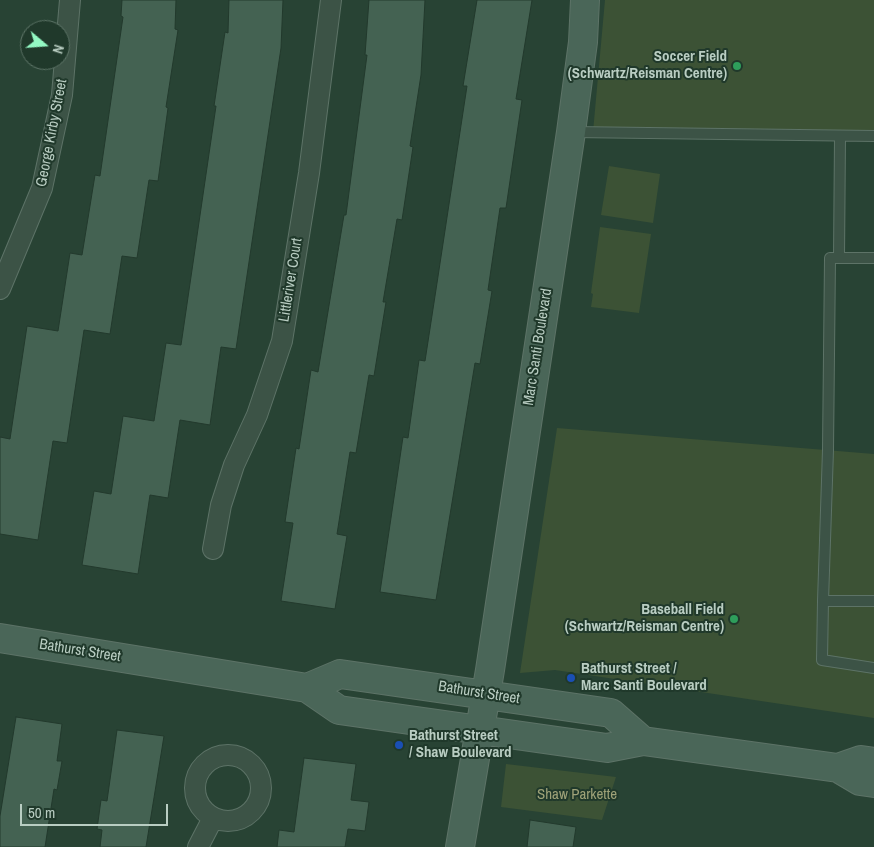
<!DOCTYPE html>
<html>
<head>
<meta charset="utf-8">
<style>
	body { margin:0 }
	#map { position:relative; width:874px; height:847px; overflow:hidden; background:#284334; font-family:"Archivo Narrow",sans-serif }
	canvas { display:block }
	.north { position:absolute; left:20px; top:20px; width:50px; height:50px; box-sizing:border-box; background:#20392b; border:1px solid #5d7467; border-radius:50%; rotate:108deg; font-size:14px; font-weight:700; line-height:20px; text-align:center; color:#b9cdc2 }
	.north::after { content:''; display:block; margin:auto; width:18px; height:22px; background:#93f8c3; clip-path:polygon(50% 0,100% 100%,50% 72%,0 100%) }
	.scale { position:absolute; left:20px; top:804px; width:148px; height:22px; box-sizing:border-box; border:2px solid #b9cdc2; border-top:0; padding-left:6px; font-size:15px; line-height:18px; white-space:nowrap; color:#b9cdc2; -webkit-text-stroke:4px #20392b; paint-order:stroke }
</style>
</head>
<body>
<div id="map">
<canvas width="874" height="847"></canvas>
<div class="north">N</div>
<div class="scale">50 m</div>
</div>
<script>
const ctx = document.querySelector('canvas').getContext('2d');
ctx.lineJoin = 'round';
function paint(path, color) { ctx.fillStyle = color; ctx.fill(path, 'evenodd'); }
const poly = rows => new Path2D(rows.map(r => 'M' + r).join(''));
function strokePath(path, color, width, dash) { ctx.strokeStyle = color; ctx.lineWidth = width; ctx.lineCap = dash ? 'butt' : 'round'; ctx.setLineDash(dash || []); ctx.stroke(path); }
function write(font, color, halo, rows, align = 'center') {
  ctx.font = font + ' "Archivo Narrow",sans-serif'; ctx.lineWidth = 4; ctx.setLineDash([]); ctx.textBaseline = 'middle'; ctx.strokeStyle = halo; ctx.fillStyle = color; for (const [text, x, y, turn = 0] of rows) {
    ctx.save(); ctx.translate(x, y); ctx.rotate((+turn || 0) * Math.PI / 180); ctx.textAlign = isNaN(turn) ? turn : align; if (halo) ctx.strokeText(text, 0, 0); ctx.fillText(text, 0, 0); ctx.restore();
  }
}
paint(poly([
	[605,0,874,0,874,132,593,132],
	[609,166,660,174,653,223,601,215],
	[600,227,651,234,639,313,591,307,593,294,591,293],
	[557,428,874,454,874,718,555,670,520,673],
	[506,764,616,777,602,820,501,807]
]), '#3c5235');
const building = poly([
	[122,0,176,0,175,29,178,30,166,107,168,108,158,181,149,180,137,258,122,256,110,334,84,330,67,443,53,441,38,540,0,534,0,437,10,439,27,326,58,331,70,253,82,255,95,175,100,176,123,17,121,16,122,0],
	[229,0,283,0,281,48,236,349,221,347,210,425,180,420,168,498,150,495,138,574,82,565,94,491,111,494,123,416,154,421,166,343,181,345,216,106,214,106,225,32,228,33,229,0],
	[369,0,425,0,421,75,410,146,413,147,402,220,397,219,383,302,386,302,374,376,369,375,356,453,350,452,337,534,347,536,335,609,281,601,293,523,285,522,296,448,299,449,311,370,318,372,344,215,346,215,367,55,365,55,369,0],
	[477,0,532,0,516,99,522,100,506,208,500,208,488,290,492,291,480,364,475,363,436,600,380,592,403,437,408,438,419,360,425,361,437,283,467,86,463,86,477,0],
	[16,717,62,724,57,761,62,761,57,790,54,789,45,847,0,847,0,816,16,717],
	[117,730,164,736,146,847,100,847,102,830,97,829,101,800,107,801,117,730],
	[304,758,356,764,351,800,369,802,365,831,348,829,345,847,277,847,279,830,294,832,304,758],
	[530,820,576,827,573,847,527,847,530,820]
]);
paint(building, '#446252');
strokePath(building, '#233a2d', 1);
const lane = poly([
	[573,132,874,136],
	[839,257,840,137],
	[874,258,830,258,828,450,823,601,874,601],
	[823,601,822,660,874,668]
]);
const street = poly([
	[0,289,42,188,62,95,70,0],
	[213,549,221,505,234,465,257,415,282,341,309,173,331,0],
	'195 788a33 33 0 1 1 66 0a33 33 0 1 1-66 0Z',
	[198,847,213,818]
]);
const secondary = poly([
	[0,638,307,688,339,710,607,748,643,741,838,768,860,781,874,783],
	[307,688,340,674,611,713,643,741],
	[838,768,861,760,874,762],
	[460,847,490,670,571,132,583,42,585,0]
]);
strokePath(lane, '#5d7367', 12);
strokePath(street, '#5d7367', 22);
strokePath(secondary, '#5d7367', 30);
strokePath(lane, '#3c5346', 10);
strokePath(street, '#3c5346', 20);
strokePath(secondary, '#4a6658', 28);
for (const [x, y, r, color] of [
	[737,66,5,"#2e9e5b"],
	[734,619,5,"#2e9e5b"],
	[571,678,5,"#1a4fb4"],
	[399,745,5,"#1a4fb4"]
]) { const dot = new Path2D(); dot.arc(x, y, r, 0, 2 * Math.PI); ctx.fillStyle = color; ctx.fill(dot); strokePath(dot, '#20392b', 2); }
write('bold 15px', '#b9cdc2', '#20392b', [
	["Soccer Field",727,57],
	["(Schwartz/Reisman Centre)",727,74],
	["Baseball Field",724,610],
	["(Schwartz/Reisman Centre)",724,627],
	["Bathurst Street /",581,669,"left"],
	["Marc Santi Boulevard",581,686,"left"],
	["Bathurst Street",409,736,"left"],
	["/ Shaw Boulevard",409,753,"left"]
], 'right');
write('15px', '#b9cdc2', '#20392b', [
	["George Kirby Street",52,133,-79],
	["Littleriver Court",291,280,-81],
	["Marc Santi Boulevard",538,347,-81],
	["Bathurst Street",80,651,9],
	["Bathurst Street",479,693,9]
]);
write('15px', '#9ea278', '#20392b', [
	["Shaw Parkette",577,795]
]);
</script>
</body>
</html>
